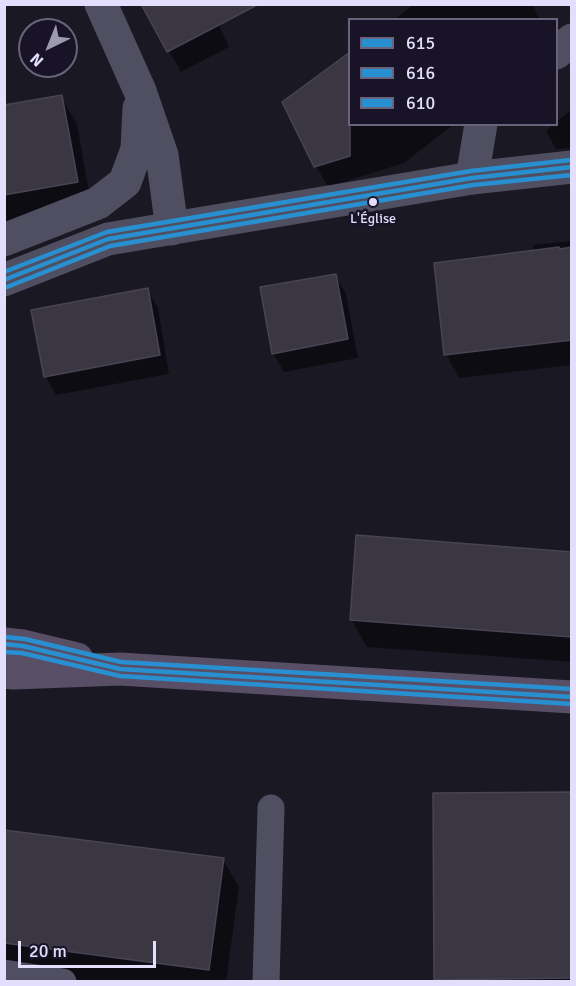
<!DOCTYPE html>
<html>
<head>
<meta charset="utf-8">
<style>
	body { margin:0 }
	#map { position:relative; width:576px; height:986px; overflow:hidden; background:#1a1822; font-family:Signika,sans-serif }
	canvas { display:block }
	.frame { position:absolute; inset:0; border:6px solid #e3defb; pointer-events:none }
	.legend { position:absolute; left:348px; top:18px; width:210px; height:108px; box-sizing:border-box; background:#181327; border:2px solid #69647c; margin:0; padding:8px 10px; list-style:none; font-size:18px; color:#e3defb }
	.legend li { display:flex; align-items:center; gap:12px; height:30px }
	.legend b { width:30px; border:2px solid #69647c }
	.north { position:absolute; left:18px; top:18px; width:60px; height:60px; box-sizing:border-box; background:#181327; border:2px solid #69647c; border-radius:50%; rotate:223deg; font-size:16px; font-weight:700; line-height:24px; text-align:center; color:#e3defb }
	.north::after { content:''; display:block; margin:auto; width:21px; height:27px; background:#9d99af; clip-path:polygon(50% 0,100% 100%,50% 72%,0 100%) }
	.scale { position:absolute; left:18px; top:941px; width:138px; height:27px; box-sizing:border-box; border:3px solid #e3defb; border-top:0; padding-left:8px; font-size:18px; line-height:21px; white-space:nowrap; color:#e3defb; -webkit-text-stroke:4px #181327; paint-order:stroke }
</style>
</head>
<body>
<div id="map">
<canvas width="576" height="986"></canvas>
<div class="frame"></div>
<ul class="legend">
<li><b style="height:8px;background:#2890d0"></b>615</li>
<li><b style="height:8px;background:#2890d0"></b>616</li>
<li><b style="height:8px;background:#2890d0"></b>610</li>
</ul>
<div class="north">N</div>
<div class="scale">20 m</div>
</div>
<script>
const ctx = document.querySelector('canvas').getContext('2d');
ctx.lineJoin = 'round';
function paint(path, color) { ctx.fillStyle = color; ctx.fill(path, 'evenodd'); }
const poly = rows => new Path2D(rows.map(r => 'M' + r).join(''));
function strokePath(path, color, width, dash) { ctx.strokeStyle = color; ctx.lineWidth = width; ctx.lineCap = dash ? 'butt' : 'round'; ctx.setLineDash(dash || []); ctx.stroke(path); }
function write(font, color, halo, rows, align = 'center') {
  ctx.font = font + ' Signika,sans-serif'; ctx.lineWidth = 5; ctx.setLineDash([]); ctx.textBaseline = 'middle'; ctx.strokeStyle = halo; ctx.fillStyle = color; for (const [text, x, y, turn = 0] of rows) {
    ctx.save(); ctx.translate(x, y); ctx.rotate((+turn || 0) * Math.PI / 180); ctx.textAlign = isNaN(turn) ? turn : align; if (halo) ctx.strokeText(text, 0, 0); ctx.fillText(text, 0, 0); ctx.restore();
  }
}
paint(poly([
	[209,4,229,47,181,72,169,51],
	[414,4,532,4,540,19,394,20],
	[61,97,77,124,92,209,4,225,4,106],
	[572,109,572,148,556,149,546,131,554,124,556,124,556,122],
	[350,124,454,124,404,163,328,187,316,166],
	[572,241,572,365,459,378,446,354,534,252,533,245],
	[335,276,346,294,358,358,284,372,273,353],
	[147,290,158,308,169,374,56,395,45,376],
	[572,553,572,662,367,647,351,619],
	[572,793,572,982,436,982,435,980],
	[4,832,223,860,239,887,226,982,4,982]
]), '#0007');
const building = poly([
	[141,4,259,4,167,52,141,4],
	[350,52,350,156,314,167,282,102,350,52],
	[62,95,78,182,4,195,4,105,62,95],
	[559,247,560,249,572,247,572,340,444,355,434,263,559,247],
	[336,274,348,339,272,354,260,287,336,274],
	[148,288,160,355,44,377,31,310,148,288],
	[356,535,572,552,572,637,350,620,356,535],
	[572,792,572,978,434,980,433,793,572,792],
	[4,830,224,858,209,970,4,943,4,830]
]);
paint(building, '#3a3743');
strokePath(building, '#484454', 1.5);
strokePath(poly([
	[4,973,63,982],
	[266,982,271,808]
]), '#504e61', 27);
strokePath(poly([
	[556,53,572,40],
	[472,178,481,124]
]), '#504e61', 33);
strokePath(poly([
	[101,4,140,91,162,155,172,229],
	[4,240,98,203,125,182,137,149,139,108],
	[4,280,108,239,472,178,572,167]
]), '#504e61', 33);
strokePath(poly([
	[4,644,23,646,77,659],
	[4,672,14,673,120,669,572,697]
]), '#584f66', 33);
strokePath(poly([
	[4,280,108,239,472,178,572,167],
	[4,644,23,646,120,669,572,697]
]), '#2890d0', 4.5);
strokePath(poly([
	[7,287,110,246,473,185,572,175],
	[4,652,22,653,120,676,572,704]
]), '#2890d0', 4.5);
strokePath(poly([
	[4,272,107,232,471,171,571,160],
	[5,637,25,639,121,662,572,689]
]), '#2890d0', 4.5);
for (const [x, y, r, color] of [
	[373,202,5,"#e3defb"]
]) { const dot = new Path2D(); dot.arc(x, y, r, 0, 2 * Math.PI); ctx.fillStyle = color; ctx.fill(dot); strokePath(dot, '#181327', 2); }
write('14px', '#e3defb', '#181327', [
	["L'Église",373,219]
]);
</script>
</body>
</html>
